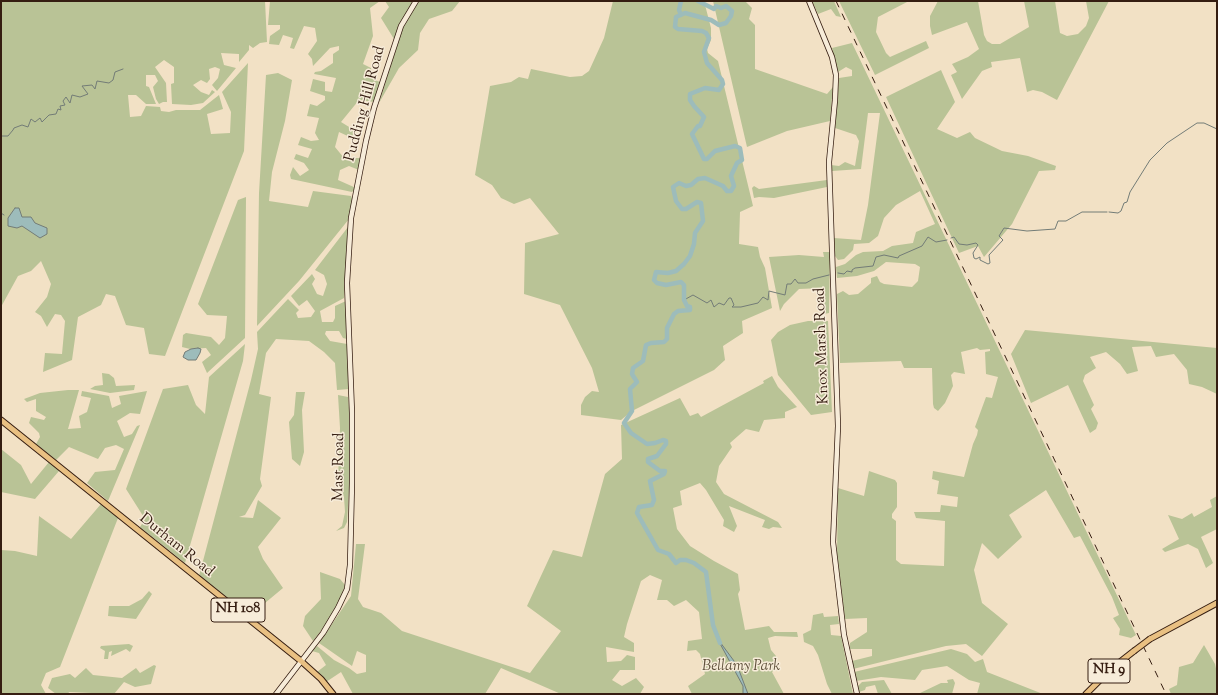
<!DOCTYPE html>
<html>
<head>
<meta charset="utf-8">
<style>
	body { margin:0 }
	#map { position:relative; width:1218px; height:695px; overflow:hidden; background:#f2e1c5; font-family:"Sorts Mill Goudy",serif }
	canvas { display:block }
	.frame { position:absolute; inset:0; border:2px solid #351d11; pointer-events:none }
</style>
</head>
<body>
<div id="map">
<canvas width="1218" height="695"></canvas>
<div class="frame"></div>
</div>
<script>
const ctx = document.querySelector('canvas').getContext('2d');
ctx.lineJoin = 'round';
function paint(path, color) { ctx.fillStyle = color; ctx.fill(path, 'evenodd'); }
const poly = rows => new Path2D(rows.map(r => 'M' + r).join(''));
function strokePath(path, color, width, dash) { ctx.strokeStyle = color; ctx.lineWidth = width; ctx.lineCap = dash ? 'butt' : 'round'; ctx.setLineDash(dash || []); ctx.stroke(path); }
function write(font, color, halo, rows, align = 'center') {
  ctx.font = font + ' "Sorts Mill Goudy",serif'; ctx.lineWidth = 3; ctx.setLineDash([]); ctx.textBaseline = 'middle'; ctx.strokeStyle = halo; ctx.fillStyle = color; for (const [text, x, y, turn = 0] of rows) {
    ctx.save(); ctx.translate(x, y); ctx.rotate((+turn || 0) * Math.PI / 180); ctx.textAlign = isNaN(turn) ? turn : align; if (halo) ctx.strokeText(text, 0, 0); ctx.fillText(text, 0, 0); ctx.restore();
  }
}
paint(poly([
	[1,1,265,1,267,42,260,43,253,48,249,45,249,50,239,62,239,54,221,53,224,65,236,68,217,91,212,85,218,78,220,69,215,67,209,69,210,79,207,83,201,80,193,85,201,92,209,95,212,90,215,92,203,103,191,105,172,104,171,84,174,83,174,67,164,60,155,67,166,83,167,102,163,102,159,104,156,99,153,87,158,81,155,75,146,75,146,86,149,87,156,104,146,104,136,95,128,95,130,117,141,116,146,106,160,107,161,111,169,112,176,110,200,110,219,95,223,109,207,114,211,134,230,133,231,112,222,92,248,63,244,151,165,356,149,354,144,328,126,325,115,296,106,294,101,305,78,317,72,360,43,372,45,353,62,354,65,321,61,315,55,314,47,327,41,316,35,312,47,297,51,284,41,261,31,271,18,276,1,307],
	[270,1,380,1,370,8,373,36,363,64,371,68,372,79,380,82,374,102,359,100,341,122,354,130,352,138,339,132,335,147,344,158,361,158,359,170,349,166,340,170,338,180,356,188,352,192,291,179,290,175,293,167,300,176,309,170,304,163,294,159,296,154,308,158,312,149,298,145,301,137,311,141,319,140,315,133,319,118,307,116,310,104,317,106,325,100,325,96,310,91,313,79,325,82,325,91,332,92,336,78,314,74,315,72,321,71,333,63,333,54,339,50,339,46,330,48,313,66,312,59,308,54,317,41,315,28,304,26,294,49,290,48,293,38,283,35,279,45,269,44,270,36,280,29,280,25,268,25],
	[385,1,415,1,394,39,381,18,389,7],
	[419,1,460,1,452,11,429,19,420,33,418,50,399,68,379,103,403,27],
	[613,1,704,1,711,28,711,40,707,49,708,53,718,61,753,206,740,212,739,244,758,247,760,257,765,268,772,308,742,321,743,333,723,346,725,360,714,370,632,411,621,420,581,415,581,405,585,397,592,391,599,392,592,368,560,305,524,294,525,243,559,234,530,198,514,204,501,198,492,185,475,175,490,86,511,82,519,77,528,79,531,69,570,77,582,76,589,71,604,38],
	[713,1,745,1,752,8,749,19,755,25,755,69,827,94,833,87,830,121,787,131,747,147],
	[812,1,834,1,841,17,836,16,831,9,818,14],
	[839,1,909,1,878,17,876,32,886,53,890,57,926,41,929,48,875,75],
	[938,1,978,1,984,35,987,41,992,44,1000,44,1029,27,1024,1,1055,1,1060,33,1067,36,1078,34,1086,26,1089,18,1086,1,1109,1,1057,100,1042,92,1033,90,1027,92,1020,58,991,62,992,67,982,71,962,99,951,75,957,72,952,64,968,57,979,49,967,22,932,35,930,26,930,16],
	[852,43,1136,635,1131,638,1119,635,1120,629,1113,618,1119,615,1112,597,1080,536,1074,538,1046,490,1009,515,1022,537,998,559,982,543,974,570,982,603,1008,624,982,656,966,644,946,646,853,669,852,661,872,656,872,649,850,649,850,643,867,632,867,618,845,619,837,553,838,488,864,496,869,471,895,480,897,483,897,507,892,514,892,518,896,521,896,560,901,564,944,566,945,521,916,518,914,512,940,512,941,505,957,507,958,497,937,494,939,481,932,479,933,471,964,477,973,444,977,435,978,430,975,427,986,397,992,398,998,377,986,374,985,352,990,351,990,349,980,350,977,348,961,352,965,374,954,372,951,375,953,386,945,403,938,411,934,408,933,404,932,368,904,368,901,361,840,363,837,294,843,291,849,295,858,294,871,283,871,278,877,276,880,282,884,284,912,287,918,281,920,267,915,264,886,262,874,271,857,276,837,278,836,267,845,264,856,255,863,252,883,251,892,246,913,243,916,232,935,224,920,191,896,205,884,218,878,236,869,243,854,244,853,250,844,259,838,260,835,256,834,238,861,240,868,205,880,113,868,113,861,169,832,171,831,165,839,166,845,162,855,166,859,141,856,135,835,128,839,78,852,76,852,70,846,67,838,72,832,48],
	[941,70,955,102,937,129,957,138,970,132,975,138,1002,151,1028,156,1056,166,1055,170,1039,171,1012,224,984,257,978,246,959,253,886,97],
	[278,73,292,80,285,121,272,172,269,201,308,207,313,191,351,196,353,200,349,219,299,281,257,326,259,193,266,75],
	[827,180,827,187,774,198,759,197,754,198,752,188,754,186,759,189],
	[246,197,245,338,207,373,202,362,211,355,206,348,190,349,182,347,183,335,186,333,211,337,219,345,225,338,227,316,207,315,198,304,238,200],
	[348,227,344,298,320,311,322,322,333,322,335,318,335,306,346,301,347,339,343,338,339,331,326,331,325,334,330,341,347,344,349,389,337,390,335,363,324,352,309,341,276,339,266,353,259,394,271,397,260,479,262,486,245,515,239,517,253,518,258,500,281,518,258,547,263,559,283,588,265,603,253,617,199,576,251,380,258,349,257,332,288,299,299,310,296,313,298,318,311,317,315,311,307,300,299,306,291,296,312,274,315,279,312,284,317,294,323,296,327,284,324,275,315,270],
	[823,252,830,252,829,313,824,314,823,288,799,289,784,304,780,311,769,257,799,255,824,257],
	[808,321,828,321,832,412,811,415,778,375,771,340,778,332,790,325],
	[1025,330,1217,348,1217,394,1202,387,1189,384,1187,370,1174,354,1156,357,1151,346,1132,347,1138,371,1127,374,1120,364,1106,352,1090,357,1096,368,1085,375,1083,381,1094,405,1091,409,1098,423,1096,429,1090,433,1068,385,1031,403,1011,354],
	[245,344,243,361,185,563,140,527,145,519,126,489,163,389,188,385,196,405,205,414,209,377],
	[102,373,109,374,114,378,116,386,135,385,134,390,110,393,90,389,95,386,103,385],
	[772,376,778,387,797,407,785,412,785,418,764,420,759,432,746,429,730,443,732,447,719,466,716,482,724,494,778,522,782,528,773,527,769,529,762,527,765,520,729,506,737,526,734,532,723,526,724,520,706,490,700,483,680,491,682,505,673,508,677,529,690,546,714,561,738,574,740,590,738,594,745,630,769,626,774,632,797,632,798,637,775,636,768,638,771,650,776,656,778,666,772,672,784,694,692,694,688,686,705,674,700,654,696,650,687,651,688,641,702,639,699,612,686,600,674,606,667,600,657,600,662,580,650,575,641,581,627,624,624,637,634,643,634,652,606,647,607,662,621,661,627,655,635,657,635,670,620,670,612,680,622,686,636,678,644,687,640,694,561,694,501,668,485,694,353,694,341,672,326,682,317,672,326,665,319,653,312,651,317,646,334,660,349,668,357,674,366,672,366,655,357,651,352,666,319,643,351,596,356,544,365,544,358,599,363,607,381,613,402,631,530,673,561,631,527,606,553,550,582,557,605,474,622,459,621,425,680,398,690,416,698,413,701,417,764,383,763,381],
	[68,390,79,390,68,429,81,428,79,416,87,412,91,398,81,396,82,391,109,396,112,408,121,404,119,396,147,391,140,414,130,413,117,421,124,437,132,434,137,426,140,425,108,501,87,483,95,472,115,470,124,449,116,445,105,448,98,459,69,447,56,460,36,444,40,437,39,433,29,423,31,417,44,420,46,417,36,411,36,399,27,402,24,399,40,393],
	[296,392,305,392,302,410,304,452,300,466,292,459,289,422,294,415],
	[338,395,348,397,350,419,349,489,347,522,344,528,336,531,342,526,345,512,344,497,338,480,340,428],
	[1,449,21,465,31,484,49,462,59,471,35,499,1,492],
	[1217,496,1217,529,1201,537,1213,563,1206,568,1198,549,1188,544,1165,552,1162,549,1179,539,1168,515,1182,519,1192,513,1194,517,1212,507,1210,500],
	[101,504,118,518,60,667,46,673,41,685,46,694,1,694,1,550,15,551,37,556,39,516,71,539],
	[320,572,340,579,345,585,342,596,327,623,313,641,303,626,305,616,321,599],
	[149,591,152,594,136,619,108,616,109,606,129,606,142,599],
	[823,613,824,617,838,616,839,624,830,625,831,635,841,636,853,694,832,694,827,684,818,655,813,646,804,642,803,634,811,630,813,615],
	[129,644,133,646,130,652,126,649,111,656,112,651,109,652,108,659,104,659,105,651,100,648,101,646],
	[1204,645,1215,664,1217,673,1217,694,1171,694,1169,689,1177,685,1179,667,1193,663],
	[951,649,967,654,975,662,983,659,987,672,1043,694,977,694,980,683,969,680,947,666,922,670,915,680,881,677,856,681,854,672],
	[154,665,156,666,151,684,135,687,124,682,114,694,69,692,68,694,56,694,48,688,52,678,70,674,75,678,86,668,93,675,122,678,136,668,140,673],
	[953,679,955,683,952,694,918,694,941,683,948,683,947,680],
	[884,680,892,694,878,694,875,685,866,687,865,690,859,692,858,686,862,682]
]), '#b9c396');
const water = poly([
	[15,208,19,208,22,217,31,217,35,223,47,228,47,234,40,238,22,226,17,228,8,226,8,218,15,208],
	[198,348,201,349,200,353,196,360,188,360,183,357,185,352,191,349,198,348],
	[717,638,737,665,748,694,743,694,743,686,717,638]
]);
paint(water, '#9dbcbb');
strokePath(water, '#737c77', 1);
strokePath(poly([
	[1,136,8,136,13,130,14,128,22,125,28,127,31,119,35,122,40,118,42,122,49,115,56,114,58,109,61,110,60,106,65,105,63,101,66,97,70,103,72,95,80,97,88,94,82,86,92,85,95,89,97,81,109,83,113,80,115,72,123,69],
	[1109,212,1118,213,1121,211,1124,203,1127,202,1130,192,1150,160,1167,143,1197,123,1204,123,1217,129],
	[1,213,4,215],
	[951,238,954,237,959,244,967,245,976,243,978,245,973,253,974,258,976,259,980,257,980,260,988,264,990,263,989,255,1003,240,999,236,1004,228,1027,231,1055,229,1058,221,1066,221,1082,212,1107,212],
	[838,273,844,274,847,271,852,272,852,270,855,268,873,266,876,257,884,255,898,258,899,256,922,246,928,237,936,242,947,240],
	[684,300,693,295,707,303,711,300,714,307,719,303,724,305,729,298,731,298,734,305,732,307,741,307,758,303,763,297,768,300,769,291,785,295,787,284,791,284,795,279,798,283,806,283,813,279,829,275]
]), '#737c77', 1);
strokePath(poly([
	[698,1,714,9,716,6,721,8,726,6,732,11,731,16,726,23,719,25,711,20,685,13,676,17,675,27,678,29,702,31,706,33,709,38,704,52,707,63,722,80,723,84,719,90,705,88,690,94,690,100,694,106,704,117,700,126,698,126,692,134,704,159,707,159,715,151,735,146,740,148,742,160,737,163,731,176,734,186,731,191,727,191,723,186,705,178,698,179,691,185,686,186,679,183,673,187,676,201,682,209,686,209,697,202,701,203,703,221,695,233,694,244,690,256,684,264,676,271,668,273,656,272,654,280,657,283,666,285,681,282,684,285,684,300,687,306,690,307,690,310,678,311,674,314,667,328,667,339,664,342,651,343,646,345,643,361,633,368,632,374,637,382,630,389,632,411,624,423,631,433,647,444,655,443,663,440,666,441,666,444,657,456,648,459,648,462,660,471,665,471,664,474,650,481,654,500,652,505,639,507,637,513,658,550,669,554,676,563,680,560,686,560,694,563,706,572,713,625,720,643],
	[681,15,679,10,681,1]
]), '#9dbcbb', 4.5);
const secondary = poly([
	[809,1,832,57,836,75,835,100,829,162,838,426,833,542,844,635,857,694],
	[276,694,323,633,338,608,347,589,350,565,352,483,352,413,347,283,351,218,366,141,374,108,401,26,416,1]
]);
const primary = poly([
	[1,420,301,661,321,679,333,694],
	[1150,639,1217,603],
	[1086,694,1111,669,1134,651]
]);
strokePath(secondary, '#351d11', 6);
strokePath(primary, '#351d11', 7);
strokePath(secondary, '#f7ecd9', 4.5);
strokePath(primary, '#e9c082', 5);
strokePath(poly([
	[836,1,1166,694]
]), '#351d11', 1, [7, 7]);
const primaryBridge = poly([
	[1134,651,1150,639]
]);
strokePath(primaryBridge, '#351d11', 7, []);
strokePath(primaryBridge, '#e9c082', 5);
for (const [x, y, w] of [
	[238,610,54],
	[1109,671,42]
]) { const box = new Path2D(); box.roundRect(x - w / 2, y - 12, w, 24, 3); ctx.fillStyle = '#f7ecd9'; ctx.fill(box); strokePath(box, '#351d11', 1); }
write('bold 14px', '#351d11', null, [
	["NH 108",238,610],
	["NH 9",1109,671]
]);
write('15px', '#351d11', '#f7ecd9', [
	["Pudding Hill Road",366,104,-75],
	["Knox Marsh Road",823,346,-92],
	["Mast Road",340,467,-89],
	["Durham Road",176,546,39]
]);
write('italic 15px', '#5d4f39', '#f7ecd9', [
	["Bellamy Park",741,667]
]);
</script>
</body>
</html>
